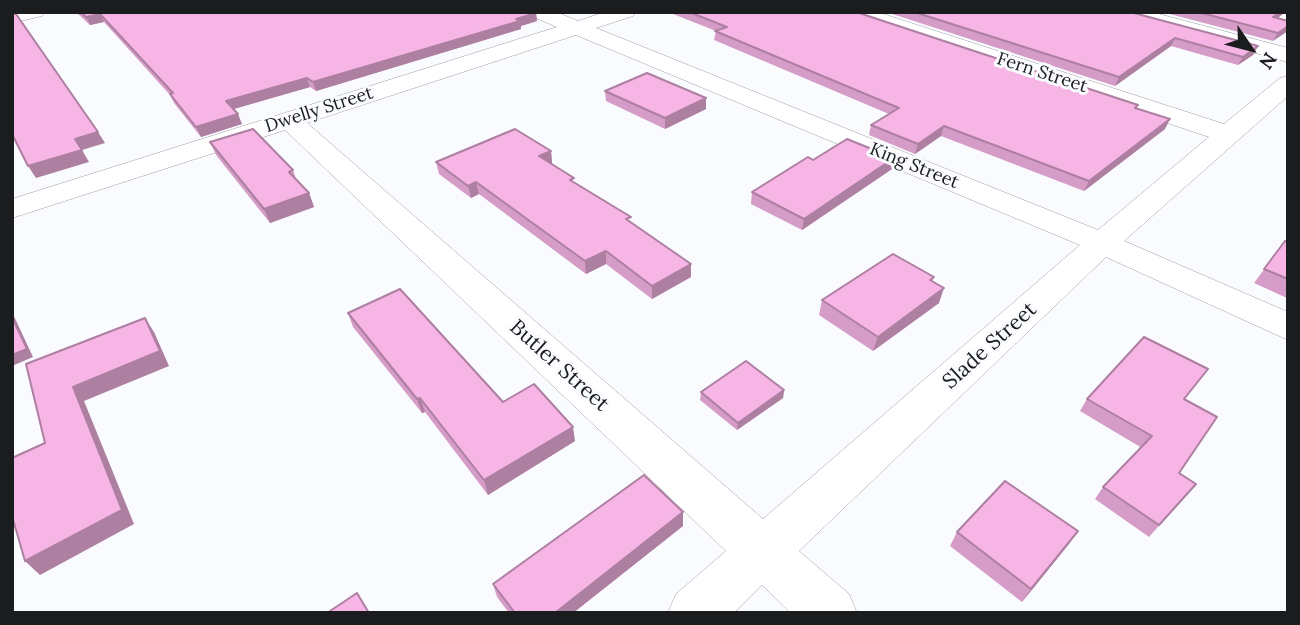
<!DOCTYPE html>
<html>
<head>
<meta charset="utf-8">
<style>
	body { margin:0 }
	#map { position:relative; width:1300px; height:625px; overflow:hidden; background:#f9fbff; font-family:Lora,serif }
	canvas { display:block }
	.frame { position:absolute; inset:0; border:14px solid #1b1c1d; pointer-events:none }
	.north { position:absolute; left:1216px; top:14px; width:70px; height:70px; -webkit-text-stroke:5px #f9fbff; paint-order:stroke; rotate:125deg; font-size:19px; font-weight:700; line-height:28px; text-align:center; color:#1b1c1d }
	.north::after { content:''; display:block; margin:auto; width:24px; height:32px; background:#1b1c1d; clip-path:polygon(50% 0,100% 100%,50% 72%,0 100%) }
</style>
</head>
<body>
<div id="map">
<canvas width="1300" height="625"></canvas>
<div class="frame"></div>
<div class="north">N</div>
</div>
<script>
const ctx = document.querySelector('canvas').getContext('2d');
ctx.lineJoin = 'round';
const poly = rows => new Path2D(rows.map(r => 'M' + r).join(''));
function strokePath(path, color, width, dash) { ctx.strokeStyle = color; ctx.lineWidth = width; ctx.lineCap = dash ? 'butt' : 'round'; ctx.setLineDash(dash || []); ctx.stroke(path); }
function paint(path, color) { ctx.fillStyle = color; ctx.fill(path, 'evenodd'); }
function write(font, color, halo, rows, align = 'center') {
  ctx.font = font + ' Lora,serif'; ctx.lineWidth = 6; ctx.setLineDash([]); ctx.textBaseline = 'middle'; ctx.strokeStyle = halo; ctx.fillStyle = color; for (const [text, x, y, turn = 0] of rows) {
    ctx.save(); ctx.translate(x, y); ctx.rotate((+turn || 0) * Math.PI / 180); ctx.textAlign = isNaN(turn) ? turn : align; if (halo) ctx.strokeText(text, 0, 0); ctx.fillText(text, 0, 0); ctx.restore();
  }
}
const street = poly([
	[12,12,45,12,42,16,12,23,12,12],
	[528,12,556,12,578,21,605,12,636,12,633,16,596,28,1098,230,1209,137,849,16,846,12,877,12,1224,124,1280,78,1288,76,1288,96,1124,241,1288,312,1288,340,1106,257,799,551,849,594,857,613,791,613,762,585,734,613,668,613,676,594,726,551,285,130,12,218,12,199,557,27,531,16,528,12],
	[576,35,1080,245,763,519,307,123,576,35],
	[1117,12,1151,12,1288,48,1288,62,1120,16,1117,12]
]);
strokePath(street, '#9c9ea1', 1);
paint(street, '#fff');
paint(poly([
	[76,12,535,12,536,13,537,21,521,26,521,29,316,91,310,87,234,109,242,124,201,137,174,103,170,95,104,22,90,25],
	[668,12,856,12,1137,108,1165,129,1084,191,941,136,915,154,869,135,871,125,889,114,714,40,716,31],
	[886,12,1130,12,1258,46,1253,55,1238,65,1171,46,1115,86],
	[1162,12,1285,12,1278,18,1288,21,1273,41],
	[605,91,706,109,665,129,606,101],
	[210,142,293,170,296,179,309,193,314,207,270,223,216,155],
	[551,151,552,163,551,163,574,182,631,222,691,277,652,299,606,264,586,274,479,194,471,198,439,174,436,162],
	[813,160,892,169,802,230,751,204,752,192],
	[1285,241,1288,242,1287,298,1254,283],
	[934,277,932,282,939,303,873,351,819,315,822,300],
	[348,313,503,402,575,441,488,495,425,412,422,413,353,327],
	[1199,381,1184,399,1179,473,1196,484,1149,537,1095,499,1103,487,1142,448,1080,411,1087,399],
	[784,390,783,398,737,430,700,400,701,392],
	[683,526,573,613,509,613,497,597,493,584],
	[957,532,1068,545,1022,602,950,546]
]), '#d49cc6');
paint(poly([
	[1280,12,1285,12,1269,25,1273,17],
	[536,13,537,21,521,26,521,29,316,91,313,82],
	[100,14,104,22,90,25,86,17],
	[1288,26,1288,31,1273,41,1278,33],
	[1175,38,1171,46,1115,86,1119,77],
	[1258,46,1253,55,1238,65,1243,57],
	[307,78,310,87,230,110,226,101],
	[706,98,706,109,665,129,665,118],
	[238,114,242,124,201,137,196,127],
	[1170,119,1165,129,1084,191,1089,181],
	[944,126,941,136,915,154,918,144],
	[98,132,105,143,82,150,89,162,36,178,28,166,75,139],
	[551,151,552,163,541,168,539,156],
	[894,158,892,169,802,230,804,219],
	[476,182,479,194,471,198,468,186],
	[309,193,314,207,270,223,264,209],
	[606,251,606,264,586,274,585,261],
	[691,264,691,277,652,299,652,286],
	[944,288,939,303,873,351,878,337],
	[12,312,33,357,12,366],
	[145,318,154,332,169,366,84,401,134,524,40,575,25,561,73,387],
	[784,390,783,398,737,430,738,423],
	[420,398,425,412,422,413,417,399],
	[573,427,575,441,488,495,484,480],
	[683,512,683,526,573,613,555,613],
	[1078,531,1068,545,1022,602,1031,589]
]), '#ad7fa1');
const building = poly([
	[81,12,535,12,536,13,516,19,520,21,313,82,307,78,226,101,238,114,196,127,170,94,173,93,100,14,86,17,81,12],
	[689,12,856,12,1138,105,1135,108,1170,119,1089,181,944,126,918,144,871,125,899,108,715,31,727,27,689,12],
	[914,12,1130,12,1258,46,1243,57,1175,38,1119,77,914,12],
	[1198,12,1280,12,1273,17,1288,21,1288,26,1278,33,1198,12],
	[12,14,16,14,98,132,75,139,82,150,28,166,12,134,12,14],
	[647,73,706,98,665,118,605,91,647,73],
	[253,129,293,170,289,172,309,193,264,209,210,142,253,129],
	[515,129,551,151,539,156,574,178,570,180,631,217,626,219,691,264,652,286,606,251,585,261,476,182,468,186,436,162,515,129],
	[847,139,894,158,804,219,752,192,808,157,813,160,847,139],
	[1285,241,1288,242,1288,279,1264,269,1285,241],
	[893,254,934,277,930,280,944,288,878,337,822,300,893,254],
	[400,289,503,402,534,384,573,427,484,480,420,398,417,399,348,313,400,289],
	[12,317,27,349,12,355,12,317],
	[145,318,160,351,73,387,122,510,25,561,12,516,12,458,45,443,26,364,145,318],
	[1144,337,1208,369,1184,399,1217,417,1179,473,1196,484,1159,525,1103,487,1152,436,1087,399,1144,337],
	[746,361,784,390,738,423,701,392,746,361],
	[644,475,683,512,555,613,515,613,493,584,644,475],
	[1005,481,1078,531,1031,589,957,532,1005,481],
	[357,593,369,613,327,613,357,593]
]);
paint(building, '#f7b5e6');
strokePath(building, '#ad7fa1', 2);
write('18px', '#1b1c1d', '#f9fbff', [
	["Fern Street",1042,73,18],
	["Dwelly Street",319,110,-18],
	["King Street",914,166,22]
]);
write('21px', '#1b1c1d', '#f9fbff', [
	["Slade Street",990,346,-42],
	["Butler Street",559,366,42]
]);
</script>
</body>
</html>
